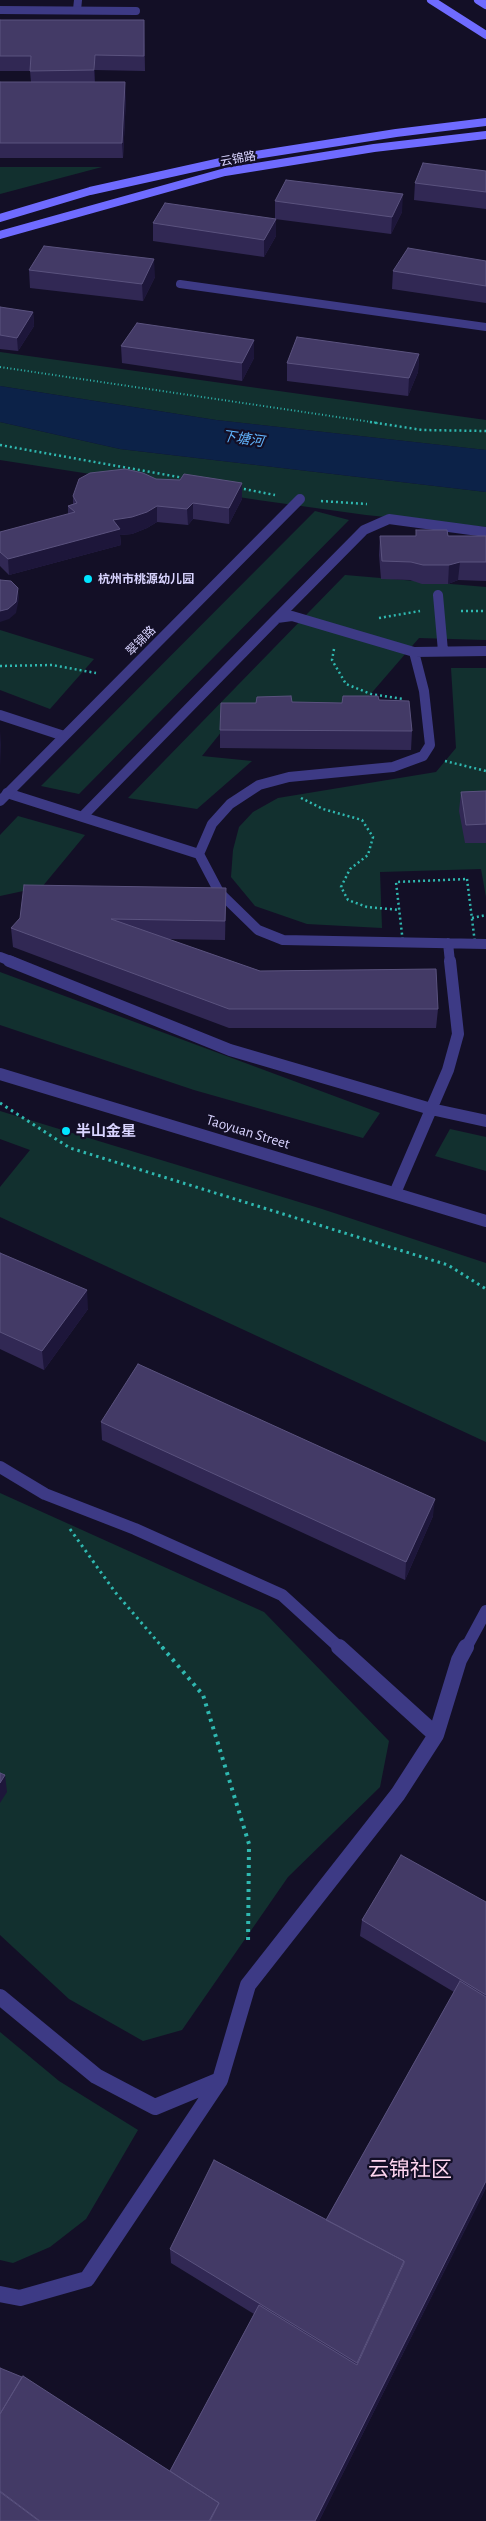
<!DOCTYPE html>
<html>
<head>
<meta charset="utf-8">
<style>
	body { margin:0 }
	canvas { display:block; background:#130f26 }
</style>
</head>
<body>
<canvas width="486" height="2521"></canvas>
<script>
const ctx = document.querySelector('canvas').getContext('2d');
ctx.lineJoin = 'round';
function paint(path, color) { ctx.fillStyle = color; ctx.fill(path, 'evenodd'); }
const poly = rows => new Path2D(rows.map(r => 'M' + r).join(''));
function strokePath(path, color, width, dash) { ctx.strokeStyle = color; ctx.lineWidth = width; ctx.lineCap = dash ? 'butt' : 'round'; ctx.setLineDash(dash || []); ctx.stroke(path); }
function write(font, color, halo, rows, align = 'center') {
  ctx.font = font + ' "Alegreya Sans","Noto Sans SC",sans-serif'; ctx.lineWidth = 4.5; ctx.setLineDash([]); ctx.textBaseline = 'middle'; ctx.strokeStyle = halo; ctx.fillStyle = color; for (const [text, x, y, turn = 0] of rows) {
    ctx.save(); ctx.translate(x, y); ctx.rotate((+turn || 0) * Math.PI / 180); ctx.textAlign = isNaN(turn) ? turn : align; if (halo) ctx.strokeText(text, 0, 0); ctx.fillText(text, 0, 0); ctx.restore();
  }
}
paint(poly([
	[0,167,102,167,0,194],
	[0,352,486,420,486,450,216,420,0,386],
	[0,422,120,449,486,492,486,527,366,515,258,500,0,460],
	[315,511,349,520,79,794,41,786],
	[345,575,486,587,486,640,419,638,362,704,243,705,202,756,252,761,197,809,128,798],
	[0,630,94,659,50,709,0,690],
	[451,668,486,668,486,897,481,869,380,872,382,928,307,924,255,906,231,877,233,850,239,827,253,812,278,798,436,772,456,748],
	[18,816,85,835,42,887,0,896,0,835],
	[0,972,380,1113,363,1138,194,1090,0,1025],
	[0,1111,322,1209,486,1263,486,1442,0,1217,0,1187,30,1150,0,1139],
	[450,1129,486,1137,486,1171,435,1156],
	[0,1493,264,1612,389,1741,380,1787,288,1877,182,2030,143,2041,69,1999,0,1935],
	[0,2032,59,2081,138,2130,86,2219,50,2247,13,2263,0,2260]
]), '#12302f');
paint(poly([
	[0,386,216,420,486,450,486,492,120,449,0,422]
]), '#0c2248');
strokePath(poly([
	[0,367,378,423]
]), '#2fb8b0', 2, [1, 2.5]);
strokePath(poly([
	[370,422,422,430,486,431],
	[0,445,184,478],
	[239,488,275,495],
	[321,501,367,504],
	[461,611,486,611],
	[379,618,420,611],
	[334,649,332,660,346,684,371,694,403,699],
	[0,666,52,665,96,673],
	[445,761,486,771],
	[301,798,323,809,362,820,373,837,368,855,350,869,341,887,348,900,367,907,400,910],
	[467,879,475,943,403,943,396,882,467,879],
	[472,918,486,915]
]), '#2fb8b0', 2.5, [2, 3]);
strokePath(poly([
	[0,1103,70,1148,448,1265,486,1289],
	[70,1529,115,1592,163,1648]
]), '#2fb8b0', 3, [2.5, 4]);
strokePath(poly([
	[162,1647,203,1695,249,1844,248,1944]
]), '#2fb8b0', 4, [3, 5]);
strokePath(poly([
	[77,10,78,0],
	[180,284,486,327]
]), '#3d3a85', 8);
strokePath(poly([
	[438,595,443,651],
	[277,618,364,530,389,519,486,532],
	[0,715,64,736],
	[7,793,199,854,219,892,258,930,283,940,486,944],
	[82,817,277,618,292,616,414,652,486,651],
	[199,854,212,824,230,804,259,785,289,777,393,767,423,756,430,745,424,691,414,652],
	[448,943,450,962],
	[0,957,13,962]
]), '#3d3a85', 10);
strokePath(poly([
	[9,961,230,1050,431,1109,486,1121],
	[395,1193,448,1070,458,1034,450,961],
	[0,1467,45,1494,135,1529,282,1595,340,1648],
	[466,1648,486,1611]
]), '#3d3a85', 12);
strokePath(poly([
	[436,1735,459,1660,466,1647],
	[0,1997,96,2076,155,2107,220,2080,248,1985,398,1794,436,1735,339,1647],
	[0,2294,20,2298,87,2279,220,2080]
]), '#3d3a85', 16);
strokePath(poly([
	[0,801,300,499]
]), '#3d3a85', 10);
strokePath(poly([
	[0,10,136,11]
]), '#3d3a85', 8);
strokePath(poly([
	[0,1074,486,1221]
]), '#3d3a85', 12);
strokePath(poly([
	[431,0,486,35],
	[478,0,486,5],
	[0,218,90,191,243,157,396,133,486,122],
	[0,235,225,172,374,148,486,135]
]), '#6f6bff', 8);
paint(poly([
	[0,20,144,20,145,71,95,70,95,82,126,97,123,158,0,158,0,82,31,82,30,71,0,71],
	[486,171,486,209,414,200,415,183],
	[275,201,402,212,391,234,275,219],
	[153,223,276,236,264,257,153,241],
	[486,261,486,303,392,289,393,271],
	[29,270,155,277,143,301,30,288],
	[0,307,33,312,34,326,18,351,0,349],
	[254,340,254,358,242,381,122,363,121,346],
	[419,354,418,372,408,396,287,381,287,363],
	[156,479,242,499,229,524,193,519,188,525,157,522,147,528,132,534,120,535,121,545,9,575,0,566,0,532,68,514,68,506,73,504,73,496],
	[380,536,486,536,486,581,458,580,448,584,422,584,410,580,381,579,379,555],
	[379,700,412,731,411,750,220,748,220,730,256,703,292,702,342,703],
	[486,791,486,843,465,843,459,811,461,792],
	[226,888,225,940,167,939,260,971,438,1009,436,1028,229,1028,13,947,11,928],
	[0,1253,88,1309,44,1370,0,1349],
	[101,1422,433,1516,405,1580,102,1440],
	[486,1902,486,2188,319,2521,0,2521,0,2368,170,2471,254,2314,171,2263,170,2249,326,2220,454,1992,360,1936,362,1920]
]), '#312854');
paint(poly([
	[95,55,95,85,94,70],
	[125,82,126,97,123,158,122,143],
	[403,194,402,212,391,234,392,217],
	[276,219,276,236,264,257,264,240],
	[154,259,155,277,143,301,142,284],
	[33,312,34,326,18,351,17,338],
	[254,340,254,358,242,381,242,363],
	[419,354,418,372,408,396,409,378],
	[242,483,242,499,229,524,229,508],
	[193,503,193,519,188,525,187,509],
	[157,506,157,522,147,528,132,534,120,535,121,545,9,575,8,559,113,520],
	[460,562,458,580,448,584,449,565],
	[18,588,19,598,16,613,9,619,0,622,0,611],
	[0,731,1,745,0,766],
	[226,888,226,906,225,940,225,921],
	[87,1290,88,1309,44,1370,42,1351],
	[435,1499,433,1516,405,1580,406,1562],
	[5,1775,7,1792,0,1803,0,1783],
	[486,2181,486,2188,319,2521,315,2521]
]), '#1d163a');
const building = poly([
	[0,20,144,20,144,56,95,55,94,70,30,71,31,56,0,56,0,20],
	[0,82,125,82,122,143,0,143,0,82],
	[423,163,486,171,486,192,415,183,423,163],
	[286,180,403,194,392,217,275,201,286,180],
	[165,203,276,219,264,240,153,223,165,203],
	[44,246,154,259,142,284,29,270,44,246],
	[408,248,486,261,486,286,393,271,408,248],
	[0,307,33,312,17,338,0,335,0,307],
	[137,323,254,340,242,363,121,346,137,323],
	[297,337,419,354,409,378,287,363,297,337],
	[125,469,143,473,156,479,180,480,184,474,242,483,229,508,193,503,187,509,157,506,147,512,132,517,113,520,120,529,8,559,0,552,0,532,75,512,68,506,77,503,73,496,79,479,90,473,125,469],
	[416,530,447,530,448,536,486,536,486,562,460,562,449,565,423,565,411,562,382,561,380,536,416,536,416,530],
	[0,580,11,581,18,588,16,602,8,609,0,611,0,580],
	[291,696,292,702,342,703,343,696,378,696,379,700,409,701,412,731,220,730,221,703,256,703,257,697,291,696],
	[486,791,486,824,466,825,461,792,486,791],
	[24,885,226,888,225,921,111,919,260,971,436,969,438,1009,229,1009,11,928,20,918,24,885],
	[0,1253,87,1290,42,1351,0,1332,0,1253],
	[138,1364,435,1499,406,1562,101,1422,138,1364],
	[0,1773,5,1775,0,1783,0,1773],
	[401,1855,486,1902,486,1995,362,1920,401,1855],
	[460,1981,486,1997,486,2181,315,2521,210,2521,219,2503,170,2471,259,2305,357,2365,404,2263,404,2261,326,2220,460,1981],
	[214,2160,404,2261,357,2363,170,2249,214,2160],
	[0,2368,22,2377,0,2414,0,2368],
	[23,2376,219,2503,209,2521,40,2521,0,2491,0,2414,23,2376],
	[0,2492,39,2521,0,2521,0,2492]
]);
paint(building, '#433a66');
strokePath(building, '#5a527e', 1);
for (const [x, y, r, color] of [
	[88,579,5,"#00e5ff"],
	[66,1131,5,"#00e5ff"]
]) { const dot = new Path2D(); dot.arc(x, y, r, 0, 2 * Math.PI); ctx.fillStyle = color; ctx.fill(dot); strokePath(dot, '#130f26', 2); }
write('12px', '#d9d4ff', '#130f26', [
	["云锦路",238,159,-10],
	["翠锦路",141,641,-45]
]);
write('bold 12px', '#d9d4ff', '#130f26', [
	["杭州市桃源幼儿园",98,579]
], 'left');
write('italic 14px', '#62b6ff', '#130f26', [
	["下塘河",243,439,8]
]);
write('bold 15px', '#d9d4ff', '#130f26', [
	["半山金星",76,1131]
], 'left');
write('15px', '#d9d4ff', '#130f26', [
	["Taoyuan Street",248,1132,17]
]);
write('21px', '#ffd6f0', '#130f26', [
	["云锦社区",410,2170]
]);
</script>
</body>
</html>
